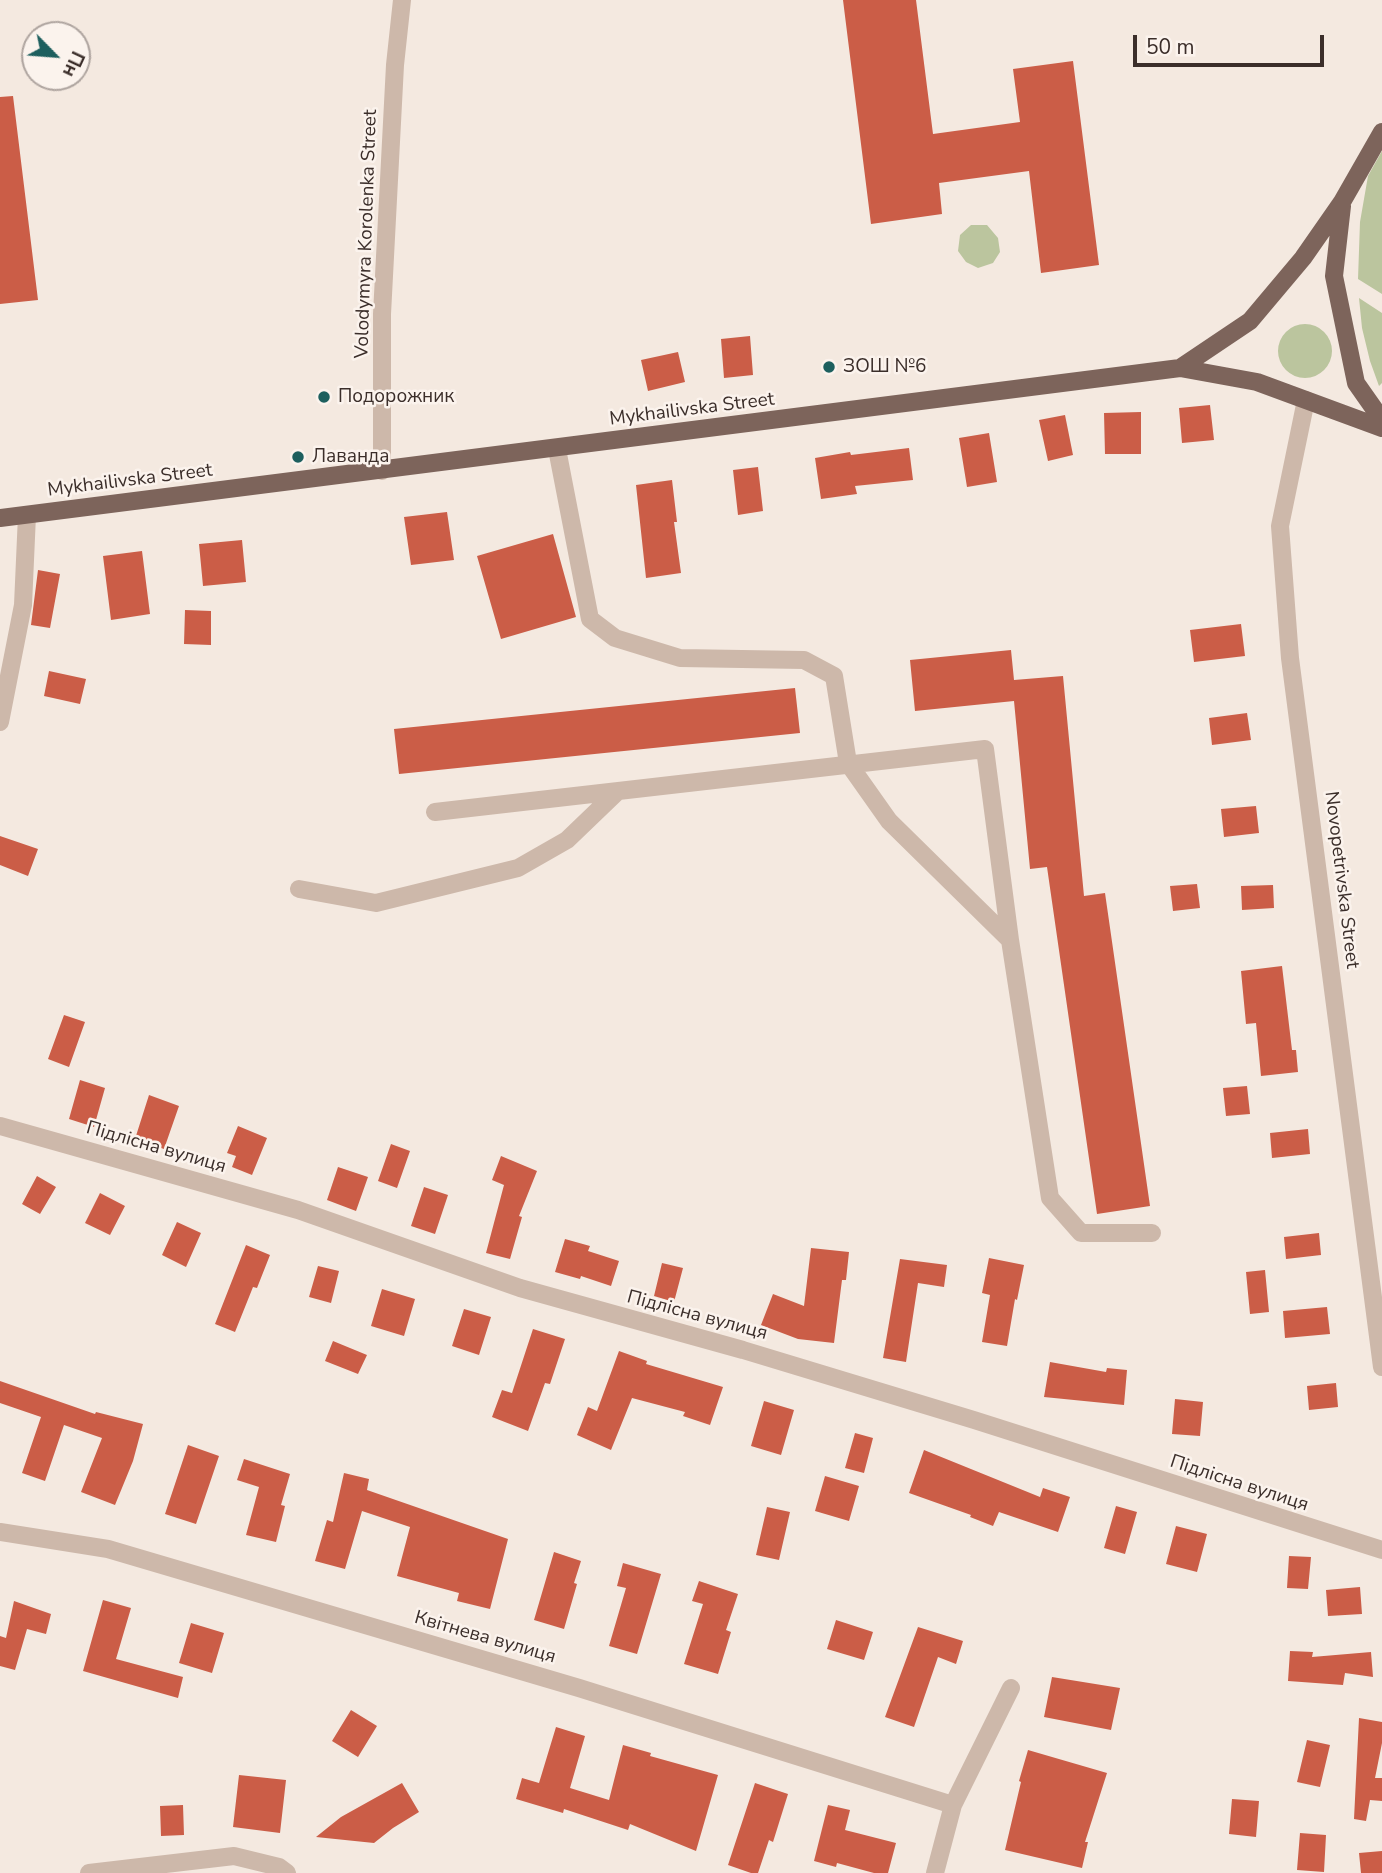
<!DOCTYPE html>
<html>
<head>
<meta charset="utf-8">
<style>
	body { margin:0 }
	#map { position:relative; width:1382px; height:1873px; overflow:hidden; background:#f4e9e0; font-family:"Nunito Sans",sans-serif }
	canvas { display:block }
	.north { position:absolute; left:21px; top:21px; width:70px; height:70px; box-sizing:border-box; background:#fbf3ed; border:2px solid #aea49f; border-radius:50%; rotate:115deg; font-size:19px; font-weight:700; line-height:28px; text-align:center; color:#3b2e2a }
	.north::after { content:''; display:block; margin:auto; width:24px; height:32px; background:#1d5f5e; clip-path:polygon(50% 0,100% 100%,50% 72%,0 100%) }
	.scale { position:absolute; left:1133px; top:35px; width:191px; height:32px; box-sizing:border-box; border:4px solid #3b2e2a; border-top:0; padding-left:9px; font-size:21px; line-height:24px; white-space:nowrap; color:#3b2e2a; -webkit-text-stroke:5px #fbf3ed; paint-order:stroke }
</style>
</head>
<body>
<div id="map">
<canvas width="1382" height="1873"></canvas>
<div class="north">Пн</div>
<div class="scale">50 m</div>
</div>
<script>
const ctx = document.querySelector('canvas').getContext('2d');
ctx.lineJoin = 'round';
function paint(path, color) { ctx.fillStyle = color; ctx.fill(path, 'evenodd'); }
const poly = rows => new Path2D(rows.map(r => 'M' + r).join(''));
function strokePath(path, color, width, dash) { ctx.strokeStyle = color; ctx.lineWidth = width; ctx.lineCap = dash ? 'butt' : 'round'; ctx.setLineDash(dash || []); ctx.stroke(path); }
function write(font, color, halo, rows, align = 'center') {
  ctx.font = font + ' "Nunito Sans",sans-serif'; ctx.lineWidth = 5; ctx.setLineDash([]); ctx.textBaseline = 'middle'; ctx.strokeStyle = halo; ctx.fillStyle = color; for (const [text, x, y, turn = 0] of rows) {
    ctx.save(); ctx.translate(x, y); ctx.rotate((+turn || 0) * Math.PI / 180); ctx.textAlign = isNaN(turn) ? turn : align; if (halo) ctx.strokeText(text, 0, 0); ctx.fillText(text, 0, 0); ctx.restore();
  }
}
paint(poly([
	[1382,151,1382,294,1358,279,1360,222,1368,176],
	[971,225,987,225,998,238,1000,252,993,263,978,268,966,262,958,251,960,235],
	[1359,298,1382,313,1382,383,1379,386,1370,361,1362,328],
	'1278 351a27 27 0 1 1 54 0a27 27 0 1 1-54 0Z'
]), '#bbc59e');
paint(poly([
	[843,0,916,0,933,134,1020,122,1013,69,1073,61,1099,265,1041,273,1029,171,939,183,942,214,871,224],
	[13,96,38,300,0,304,0,97],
	[750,336,753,375,724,378,721,339],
	[678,352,685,382,648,391,641,360],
	[1210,405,1214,440,1182,443,1179,408],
	[1141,412,1141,454,1105,454,1104,413],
	[1065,415,1073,455,1048,461,1039,420],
	[989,433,997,482,967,487,959,438],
	[909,448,913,480,855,486,857,494,821,499,815,458,850,452,851,455],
	[758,467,763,511,738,515,733,470],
	[672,480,677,522,674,522,681,573,646,578,636,485],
	[447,512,454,560,411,565,404,517],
	[553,534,576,617,501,639,477,556],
	[242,540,246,582,203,586,199,544],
	[142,551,150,614,111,620,103,556],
	[38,570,60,574,50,628,31,625],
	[185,610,211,611,211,645,184,644],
	[1241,624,1245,656,1194,662,1190,630],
	[1011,650,1014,680,1063,676,1084,896,1105,893,1150,1206,1097,1214,1047,867,1030,869,1014,701,915,711,910,660],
	[49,671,86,679,80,704,44,696],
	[795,688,800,733,399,774,394,729],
	[1247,713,1251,740,1212,745,1209,718],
	[1256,806,1259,833,1224,837,1221,809],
	[0,836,38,849,28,876,0,865],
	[1197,884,1200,908,1173,911,1170,886],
	[1273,885,1274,908,1242,910,1241,886],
	[1282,966,1292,1050,1296,1050,1298,1072,1261,1076,1256,1023,1246,1024,1241,971],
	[64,1015,85,1022,69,1067,48,1059],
	[80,1080,105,1088,94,1127,69,1119],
	[1247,1086,1250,1114,1226,1116,1223,1088],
	[149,1095,179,1106,164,1149,135,1139],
	[238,1126,267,1138,252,1175,232,1167,236,1156,227,1153],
	[1308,1129,1310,1154,1272,1158,1270,1133],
	[391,1144,410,1151,397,1188,378,1181],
	[501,1156,537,1171,519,1216,522,1217,510,1259,486,1253,504,1185,492,1180],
	[338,1167,368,1177,356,1211,327,1200],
	[37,1176,56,1187,40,1214,22,1204],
	[424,1187,448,1195,435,1234,411,1226],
	[100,1193,125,1206,110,1235,85,1223],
	[177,1222,201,1233,186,1267,162,1255],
	[1319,1233,1321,1255,1286,1259,1284,1237],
	[565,1239,590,1246,588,1251,619,1261,611,1286,581,1276,580,1279,555,1272],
	[246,1245,270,1255,257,1288,253,1287,235,1332,215,1324],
	[811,1248,849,1252,846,1280,842,1280,834,1343,798,1339,761,1325,773,1294,804,1306],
	[989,1258,1024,1265,1017,1300,1015,1299,1007,1346,982,1342,990,1295,982,1293],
	[900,1259,947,1265,944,1287,918,1283,906,1362,883,1358],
	[662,1263,683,1268,674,1302,654,1296],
	[318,1266,339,1271,331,1303,309,1297],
	[1265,1270,1269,1312,1250,1314,1246,1272],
	[382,1289,415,1299,404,1336,371,1326],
	[1327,1307,1330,1334,1285,1338,1283,1311],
	[464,1309,491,1317,479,1355,452,1346],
	[533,1329,565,1339,550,1384,545,1383,528,1431,492,1417,502,1390,512,1393],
	[333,1341,367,1355,358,1374,325,1361],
	[619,1351,647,1361,646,1364,723,1387,710,1425,683,1416,685,1412,632,1398,611,1450,577,1435,588,1407,597,1411],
	[1050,1362,1106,1372,1107,1368,1127,1370,1124,1405,1044,1397],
	[0,1381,95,1414,96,1412,143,1424,133,1461,115,1505,81,1492,102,1438,64,1425,45,1481,22,1473,41,1417,0,1403],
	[1336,1383,1338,1407,1309,1410,1307,1386],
	[1175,1399,1203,1402,1200,1436,1172,1434],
	[764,1401,794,1410,781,1455,751,1446],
	[855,1433,873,1438,864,1473,845,1468],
	[188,1445,219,1456,196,1524,165,1514],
	[924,1450,1040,1497,1043,1488,1070,1497,1058,1532,999,1512,993,1526,970,1517,971,1515,909,1493],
	[244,1459,290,1474,281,1505,285,1506,276,1542,246,1535,259,1487,237,1480],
	[344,1473,369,1479,367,1490,508,1539,490,1609,457,1601,459,1593,397,1576,410,1527,362,1511,345,1569,315,1561,327,1520,333,1522],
	[825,1476,859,1486,849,1521,815,1511],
	[1116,1506,1137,1512,1125,1554,1104,1548],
	[767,1507,790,1512,779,1560,756,1555],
	[1176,1526,1207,1534,1197,1572,1166,1564],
	[554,1552,581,1561,574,1583,577,1584,564,1629,534,1620],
	[1289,1556,1311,1557,1308,1589,1287,1588],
	[623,1563,661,1574,637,1654,609,1646,626,1588,617,1586],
	[699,1581,738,1594,726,1630,731,1632,718,1674,684,1664,703,1604,692,1601],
	[1360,1587,1362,1614,1328,1616,1326,1590],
	[103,1600,131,1608,116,1659,183,1677,178,1698,83,1671],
	[14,1601,51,1614,46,1634,27,1629,15,1670,0,1666,0,1636,6,1638],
	[836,1620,873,1632,864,1660,827,1649],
	[191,1623,224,1633,212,1673,179,1663],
	[918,1627,963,1641,956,1664,938,1657,914,1727,885,1717],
	[1290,1651,1313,1652,1312,1657,1371,1652,1373,1677,1345,1673,1343,1685,1288,1681],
	[1052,1677,1120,1688,1111,1730,1044,1717],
	[351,1710,377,1726,358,1757,332,1741],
	[1359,1718,1382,1722,1382,1743,1375,1778,1382,1778,1382,1801,1370,1800,1366,1821,1354,1819],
	[556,1727,585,1736,570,1788,609,1800,623,1745,651,1753,650,1756,718,1775,696,1851,630,1824,628,1830,564,1809,563,1813,516,1799,522,1778,539,1783],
	[1307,1740,1330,1745,1320,1787,1297,1782],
	[1028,1750,1107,1773,1085,1842,1088,1842,1082,1868,1005,1850,1021,1782,1019,1781],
	[239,1775,286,1780,280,1833,233,1827],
	[402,1783,419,1812,393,1828,374,1843,316,1837,341,1817],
	[755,1783,788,1794,773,1842,769,1840,758,1873,751,1873,728,1865],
	[1232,1799,1259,1801,1256,1837,1229,1834],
	[183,1805,184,1835,161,1836,160,1806],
	[828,1805,850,1810,845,1830,896,1843,888,1873,874,1873,837,1863,836,1867,814,1861],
	[1300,1833,1326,1835,1324,1872,1297,1870],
	[1382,1851,1382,1873,1361,1873,1359,1853]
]), '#cb5d47');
strokePath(poly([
	[1306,400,1280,526,1290,658,1382,1367],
	[557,449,590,619,615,638,680,658,804,660,834,676,848,763,889,821,1010,940,1050,1198,1081,1233,1152,1233],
	[382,471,382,314,395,65,402,0],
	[0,722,23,605,27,515],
	[435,812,985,749,1010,940],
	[299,889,376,903,518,868,567,840,618,791],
	[0,1126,298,1210,520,1288,743,1350,974,1420,1382,1550],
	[0,1532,108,1549,579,1688,953,1805],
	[89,1873,234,1856,279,1867,287,1873],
	[935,1873,953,1805,1011,1688]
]), '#cdb8aa', 18);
strokePath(poly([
	[1342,206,1334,276,1356,383,1382,420],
	[1180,368,1250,321,1303,258,1342,202,1382,132],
	[0,518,1180,368,1257,382,1382,428]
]), '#7d645b', 18);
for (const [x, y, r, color] of [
	[829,367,7,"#1d5f5e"],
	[324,397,7,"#1d5f5e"],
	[298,457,7,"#1d5f5e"]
]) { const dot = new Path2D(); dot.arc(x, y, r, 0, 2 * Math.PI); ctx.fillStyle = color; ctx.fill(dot); strokePath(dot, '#fbf3ed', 2.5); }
write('19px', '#3b2e2a', '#fbf3ed', [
	["Volodymyra Korolenka Street",367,234,-88],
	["Mykhailivska Street",692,410,-7],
	["Mykhailivska Street",130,481,-7],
	["Novopetrivska Street",1341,880,83],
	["Підлісна вулиця",156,1148,16],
	["Підлісна вулиця",697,1316,15],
	["Підлісна вулиця",1239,1484,18],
	["Квітнева вулиця",485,1638,16]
]);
write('19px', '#3b2e2a', '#fbf3ed', [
	["ЗОШ №6",843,367],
	["Подорожник",338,397],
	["Лаванда",312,457]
], 'left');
</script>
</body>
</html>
